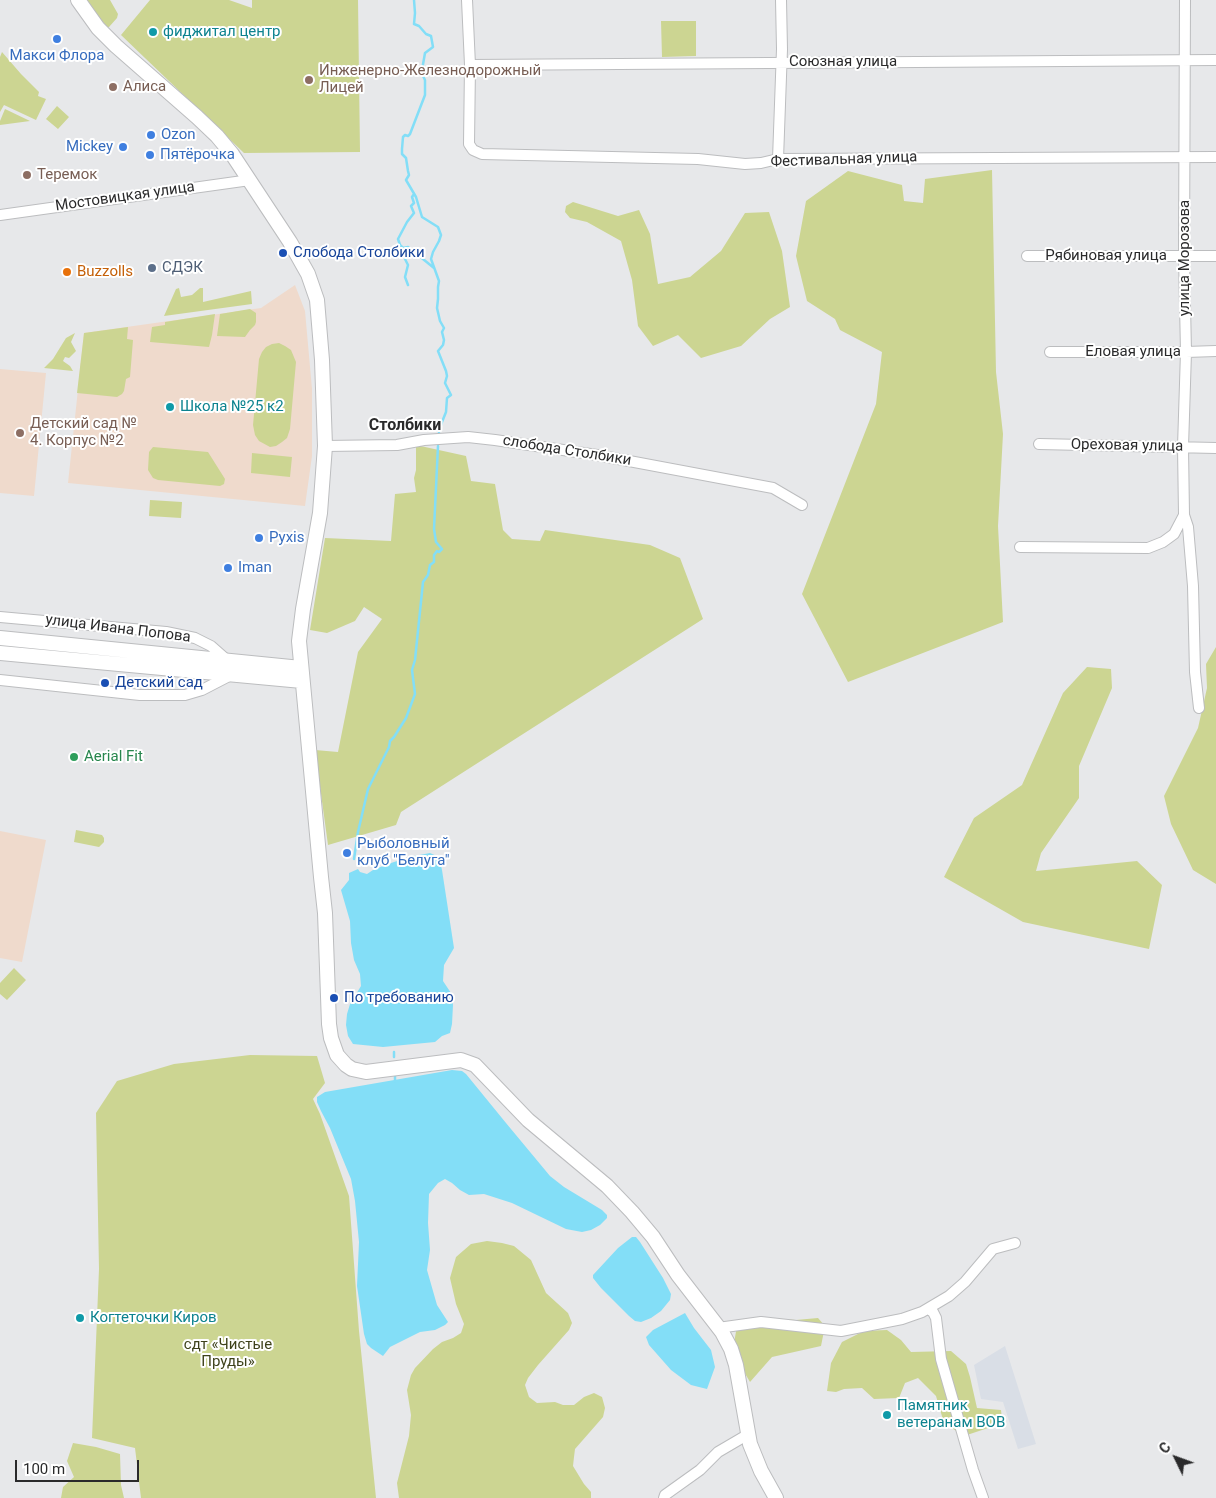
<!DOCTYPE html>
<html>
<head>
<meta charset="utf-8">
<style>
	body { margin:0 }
	#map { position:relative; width:1216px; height:1498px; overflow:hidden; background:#e7e8ea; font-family:Roboto,sans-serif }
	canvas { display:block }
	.north { position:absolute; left:1151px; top:1433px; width:50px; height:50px; -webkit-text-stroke:4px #fff; paint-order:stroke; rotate:312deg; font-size:14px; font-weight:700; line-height:20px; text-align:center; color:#2a2a2b }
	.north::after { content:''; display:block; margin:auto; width:18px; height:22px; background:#2a2a2b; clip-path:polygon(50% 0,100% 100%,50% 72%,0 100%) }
	.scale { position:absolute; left:15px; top:1460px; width:124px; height:22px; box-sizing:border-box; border:2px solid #2a2a2b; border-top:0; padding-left:6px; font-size:15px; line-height:18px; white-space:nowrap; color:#2a2a2b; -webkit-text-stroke:4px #fff; paint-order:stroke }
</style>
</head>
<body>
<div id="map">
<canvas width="1216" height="1498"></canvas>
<div class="north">С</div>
<div class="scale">100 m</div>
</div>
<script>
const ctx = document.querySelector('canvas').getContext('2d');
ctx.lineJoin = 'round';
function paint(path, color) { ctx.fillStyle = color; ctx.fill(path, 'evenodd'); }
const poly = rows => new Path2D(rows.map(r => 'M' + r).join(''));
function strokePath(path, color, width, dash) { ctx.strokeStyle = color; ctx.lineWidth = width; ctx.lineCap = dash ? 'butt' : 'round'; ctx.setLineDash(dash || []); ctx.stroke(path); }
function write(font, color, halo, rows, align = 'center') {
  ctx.font = font + ' Roboto,sans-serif'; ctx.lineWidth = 4; ctx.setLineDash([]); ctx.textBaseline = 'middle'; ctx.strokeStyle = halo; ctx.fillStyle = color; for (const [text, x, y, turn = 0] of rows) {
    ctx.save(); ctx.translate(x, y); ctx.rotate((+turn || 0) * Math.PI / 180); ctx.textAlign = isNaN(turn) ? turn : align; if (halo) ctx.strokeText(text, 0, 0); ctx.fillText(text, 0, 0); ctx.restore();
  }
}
paint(poly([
	[1005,1346,1036,1444,1018,1449,1003,1402,981,1399,974,1365]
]), '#d9dee6');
paint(poly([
	[295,285,305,311,312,389,312,456,305,506,68,483,84,333,261,308],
	[0,369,46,373,34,496,0,493],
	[0,831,46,840,22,962,0,958]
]), '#efdacc');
paint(poly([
	[85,0,110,0,118,14,117,18,109,27,107,27],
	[150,0,229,0,252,8,252,0,358,0,360,152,244,153,121,35],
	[661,21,696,21,696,56,662,57],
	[2,52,21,74,39,92,38,96,46,99,36,120,4,105,0,112,0,57],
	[57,106,69,117,58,129,46,119],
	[5,109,30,121,0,125,0,121],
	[992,170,996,372,1003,434,998,526,1003,622,848,682,802,594,876,404,882,352,840,330,835,319,807,301,796,256,806,201,848,171,902,185,904,201,923,203,925,179],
	[573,202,618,216,639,210,650,234,658,284,690,277,721,251,745,213,769,212,782,251,790,307,770,319,741,346,701,358,678,335,653,346,638,326,632,280,621,241,587,222,570,218,565,212,566,206],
	[179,288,181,297,192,295,200,288,203,288,203,302,251,291,252,304,164,316,176,289],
	[250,309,256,313,256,322,255,325,250,330,245,337,217,336,220,314],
	[215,314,212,335,209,347,150,342,152,327,165,325,165,322],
	[128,327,127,339,133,340,130,377,126,379,124,391,122,394,117,397,77,393,84,333],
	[75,333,71,342,76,351,69,358,65,357,63,361,70,366,73,371,44,368,53,359,66,338],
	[279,343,285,346,291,350,296,362,290,429,287,438,282,442,276,446,270,447,259,441,255,435,253,425,259,359,262,352,266,347,272,344],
	[416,445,466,456,471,481,495,484,503,530,512,539,540,541,545,530,650,545,680,558,703,619,401,812,396,825,328,845,315,750,338,752,358,652,382,619,364,607,355,621,327,633,310,630,325,538,391,541,395,494,416,492,414,478,416,470],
	[153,447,208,452,225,479,224,484,220,486,158,480,153,478,148,470,149,452],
	[252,453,292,457,290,477,251,473],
	[150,500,182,502,181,518,149,516],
	[1216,647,1216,884,1193,870,1171,824,1164,796,1198,728,1207,688,1206,664],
	[1087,667,1111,669,1112,688,1079,766,1079,798,1041,853,1036,871,1137,861,1162,885,1149,949,1023,922,944,877,974,818,1022,785,1063,693],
	[76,830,102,835,104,838,104,842,99,847,74,842],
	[14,968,26,980,7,1000,0,994,0,983],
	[250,1055,317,1056,325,1083,313,1099,320,1114,349,1196,359,1331,376,1498,141,1498,135,1448,92,1438,99,1269,96,1113,117,1081,174,1064],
	[487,1241,502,1243,514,1246,531,1260,546,1293,568,1313,572,1323,569,1330,538,1365,528,1378,525,1385,529,1397,537,1403,555,1402,563,1405,574,1405,584,1397,594,1393,602,1397,605,1408,603,1417,575,1449,574,1457,573,1466,584,1484,591,1492,591,1498,399,1498,397,1483,409,1436,411,1415,407,1390,411,1375,415,1368,433,1349,442,1342,453,1338,461,1333,464,1324,456,1304,450,1278,456,1257,471,1244],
	[769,1318,796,1320,818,1318,825,1326,821,1346,772,1357,750,1382,740,1365,734,1343,737,1326],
	[887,1330,901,1340,911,1352,951,1351,966,1364,970,1377,977,1408,1001,1410,1002,1419,991,1427,964,1436,944,1423,936,1396,918,1378,905,1383,899,1398,874,1399,862,1388,844,1389,836,1392,827,1391,831,1363,842,1342,864,1331],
	[73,1443,96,1447,120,1454,121,1485,124,1498,61,1498,63,1487,74,1477,67,1461]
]), '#ccd592');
paint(poly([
	[430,853,439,857,442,870,454,948,444,965,443,981,451,993,453,1005,452,1024,450,1033,442,1036,435,1042,383,1047,353,1044,348,1036,346,1025,347,1014,350,1004,361,986,360,974,354,960,351,943,350,921,341,890,349,880,349,873,358,869,360,872,367,874,373,870,388,864,409,857],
	[452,1070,462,1071,466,1074,506,1123,550,1176,564,1187,602,1210,607,1215,607,1218,600,1225,591,1230,582,1232,566,1229,512,1203,484,1194,469,1195,460,1190,452,1183,445,1179,438,1183,429,1194,428,1223,430,1250,427,1270,437,1305,448,1322,445,1325,435,1330,420,1332,390,1347,383,1356,371,1348,367,1344,364,1334,357,1286,359,1242,355,1201,351,1179,330,1128,321,1111,317,1102,317,1097,325,1092],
	[632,1237,636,1237,640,1242,663,1278,671,1294,670,1300,661,1311,651,1318,641,1322,635,1321,629,1316,601,1288,593,1278,593,1275,618,1248],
	[685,1313,694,1328,711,1350,715,1367,707,1389,691,1385,671,1370,649,1345,646,1337,653,1330]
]), '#83def7');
strokePath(poly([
	[414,0,415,13,414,24,419,26,426,34,431,36,433,47,425,53,422,70,423,76,425,80,425,95,410,134,408,136,405,135,403,137,402,149,402,154,406,158,408,171,409,175,406,180,416,197,422,217,438,227,441,235,439,241,433,252,431,259,439,281,438,287,438,299,437,308,440,321,444,328,442,332,444,340,443,345,438,351,446,371,447,376,445,383,451,395,447,398,446,412,442,422,439,432],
	[409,249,412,253,418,255,434,268],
	[408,285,405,277,408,265,405,259,409,248,408,247,403,248,400,245,398,239,407,222,414,213,411,206,414,203,412,197,414,194],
	[354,859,358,832,368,789,389,747,390,741,394,737,406,718,415,694,412,670,415,660,423,582,428,575,430,565,434,562,434,555,437,551,439,552,442,549,436,542,434,529,438,446],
	[394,1052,394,1057],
	[395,1076,395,1081]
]), '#83def7', 2.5);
const minor = poly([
	[467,0,470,65,469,144,473,150,482,154,698,159,745,164,761,163,778,159,1216,157],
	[1185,0,1184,257,1186,352,1183,447,1184,515,1188,527,1193,586,1195,672,1199,708],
	[470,65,1216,60],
	[778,159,782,49,781,0],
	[0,215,250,180],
	[1027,256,1216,256],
	[1050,352,1186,352,1216,351],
	[1039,444,1216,448],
	[325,446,397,445,424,440,468,437,495,440,597,455,773,488,802,505],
	[1020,547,1148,548,1163,542,1174,534,1184,515],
	[0,617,166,632,195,638,211,646,228,661],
	[0,680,140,695,185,695,202,690,231,675],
	[928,1309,933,1312,936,1318,941,1359,973,1470,983,1498],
	[718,1328,761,1322,841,1331,902,1319,922,1312,949,1296,965,1282,993,1249,1015,1243],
	[664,1498,665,1495,700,1470,718,1452,747,1435]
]);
const major = poly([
	[78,0,98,28,116,46,197,117,217,136,232,154,290,242,308,274,317,300,322,360,325,446,320,513,303,609,299,641,321,877,325,913,329,1024,331,1038,337,1055,346,1065,352,1069,366,1072,461,1060,475,1065,528,1120,607,1186,632,1212,653,1237,678,1275,722,1332,731,1349,736,1365,750,1444,761,1471,776,1498],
	[0,638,301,668],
	[0,653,302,681]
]);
strokePath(minor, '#bcbdbf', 12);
strokePath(major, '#bcbdbf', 16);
strokePath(minor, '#fff', 10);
strokePath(major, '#fff', 14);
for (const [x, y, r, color] of [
	[153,32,5,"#0f9aa8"],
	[57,39,5,"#3f7fe0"],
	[309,80,5,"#8d6e63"],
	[113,87,5,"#8d6e63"],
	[151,135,5,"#3f7fe0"],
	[123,147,5,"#3f7fe0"],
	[150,155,5,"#3f7fe0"],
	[27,175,5,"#8d6e63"],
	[283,253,5,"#1a4fb4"],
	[152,268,5,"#5c6f8a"],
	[67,272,5,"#e8710a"],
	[170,407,5,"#0f9aa8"],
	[20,433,5,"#8d6e63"],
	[259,538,5,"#3f7fe0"],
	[228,568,5,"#3f7fe0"],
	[105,683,5,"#1a4fb4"],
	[74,757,5,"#2e9e5b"],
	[347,853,5,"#3f7fe0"],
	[334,998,5,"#1a4fb4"],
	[80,1318,5,"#0f9aa8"],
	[887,1415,5,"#0f9aa8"]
]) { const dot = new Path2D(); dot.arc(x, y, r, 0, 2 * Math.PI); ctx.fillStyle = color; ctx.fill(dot); strokePath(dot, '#fff', 2); }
write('15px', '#0d838f', '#fff', [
	["фиджитал центр",163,32],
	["Школа №25 к2",180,407],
	["Когтеточки Киров",90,1318],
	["Памятник",897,1406],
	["ветеранам ВОВ",897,1423]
], 'left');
write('15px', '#366cbe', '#fff', [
	["Макси Флора",57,56,"center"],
	["Ozon",161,135],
	["Mickey",113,147,"right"],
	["Пятёрочка",160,155],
	["Pyxis",269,538],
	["Iman",238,568],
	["Рыболовный",357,844],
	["клуб \"Белуга\"",357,861]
], 'left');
write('15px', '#2a2a2b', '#fff', [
	["Союзная улица",843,62],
	["Фестивальная улица",844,160,-2],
	["Мостовицкая улица",125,197,-8],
	["Рябиновая улица",1106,256],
	["улица Морозова",1185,258,-90],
	["Еловая улица",1133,352],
	["Ореховая улица",1127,446,1],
	["слобода Столбики",567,451,9],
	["улица Ивана Попова",118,629,7]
]);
write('15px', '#785e54', '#fff', [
	["Инженерно-Железнодорожный",319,71],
	["Лицей",319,88],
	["Алиса",123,87],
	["Теремок",37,175],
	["Детский сад №",30,424],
	["4. Корпус №2",30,441]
], 'left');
write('15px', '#164399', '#fff', [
	["Слобода Столбики",293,253],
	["Детский сад",115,683],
	["По требованию",344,998]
], 'left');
write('15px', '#4e5e75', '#fff', [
	["СДЭК",162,268]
], 'left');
write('15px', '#c56008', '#fff', [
	["Buzzolls",77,272]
], 'left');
write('15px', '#27864d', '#fff', [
	["Aerial Fit",84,757]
], 'left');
write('15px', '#3e421b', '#fff', [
	["сдт «Чистые",228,1345],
	["Пруды»",228,1362]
]);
write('bold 16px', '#2a2a2b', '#fff', [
	["Столбики",405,426]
]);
</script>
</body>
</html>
